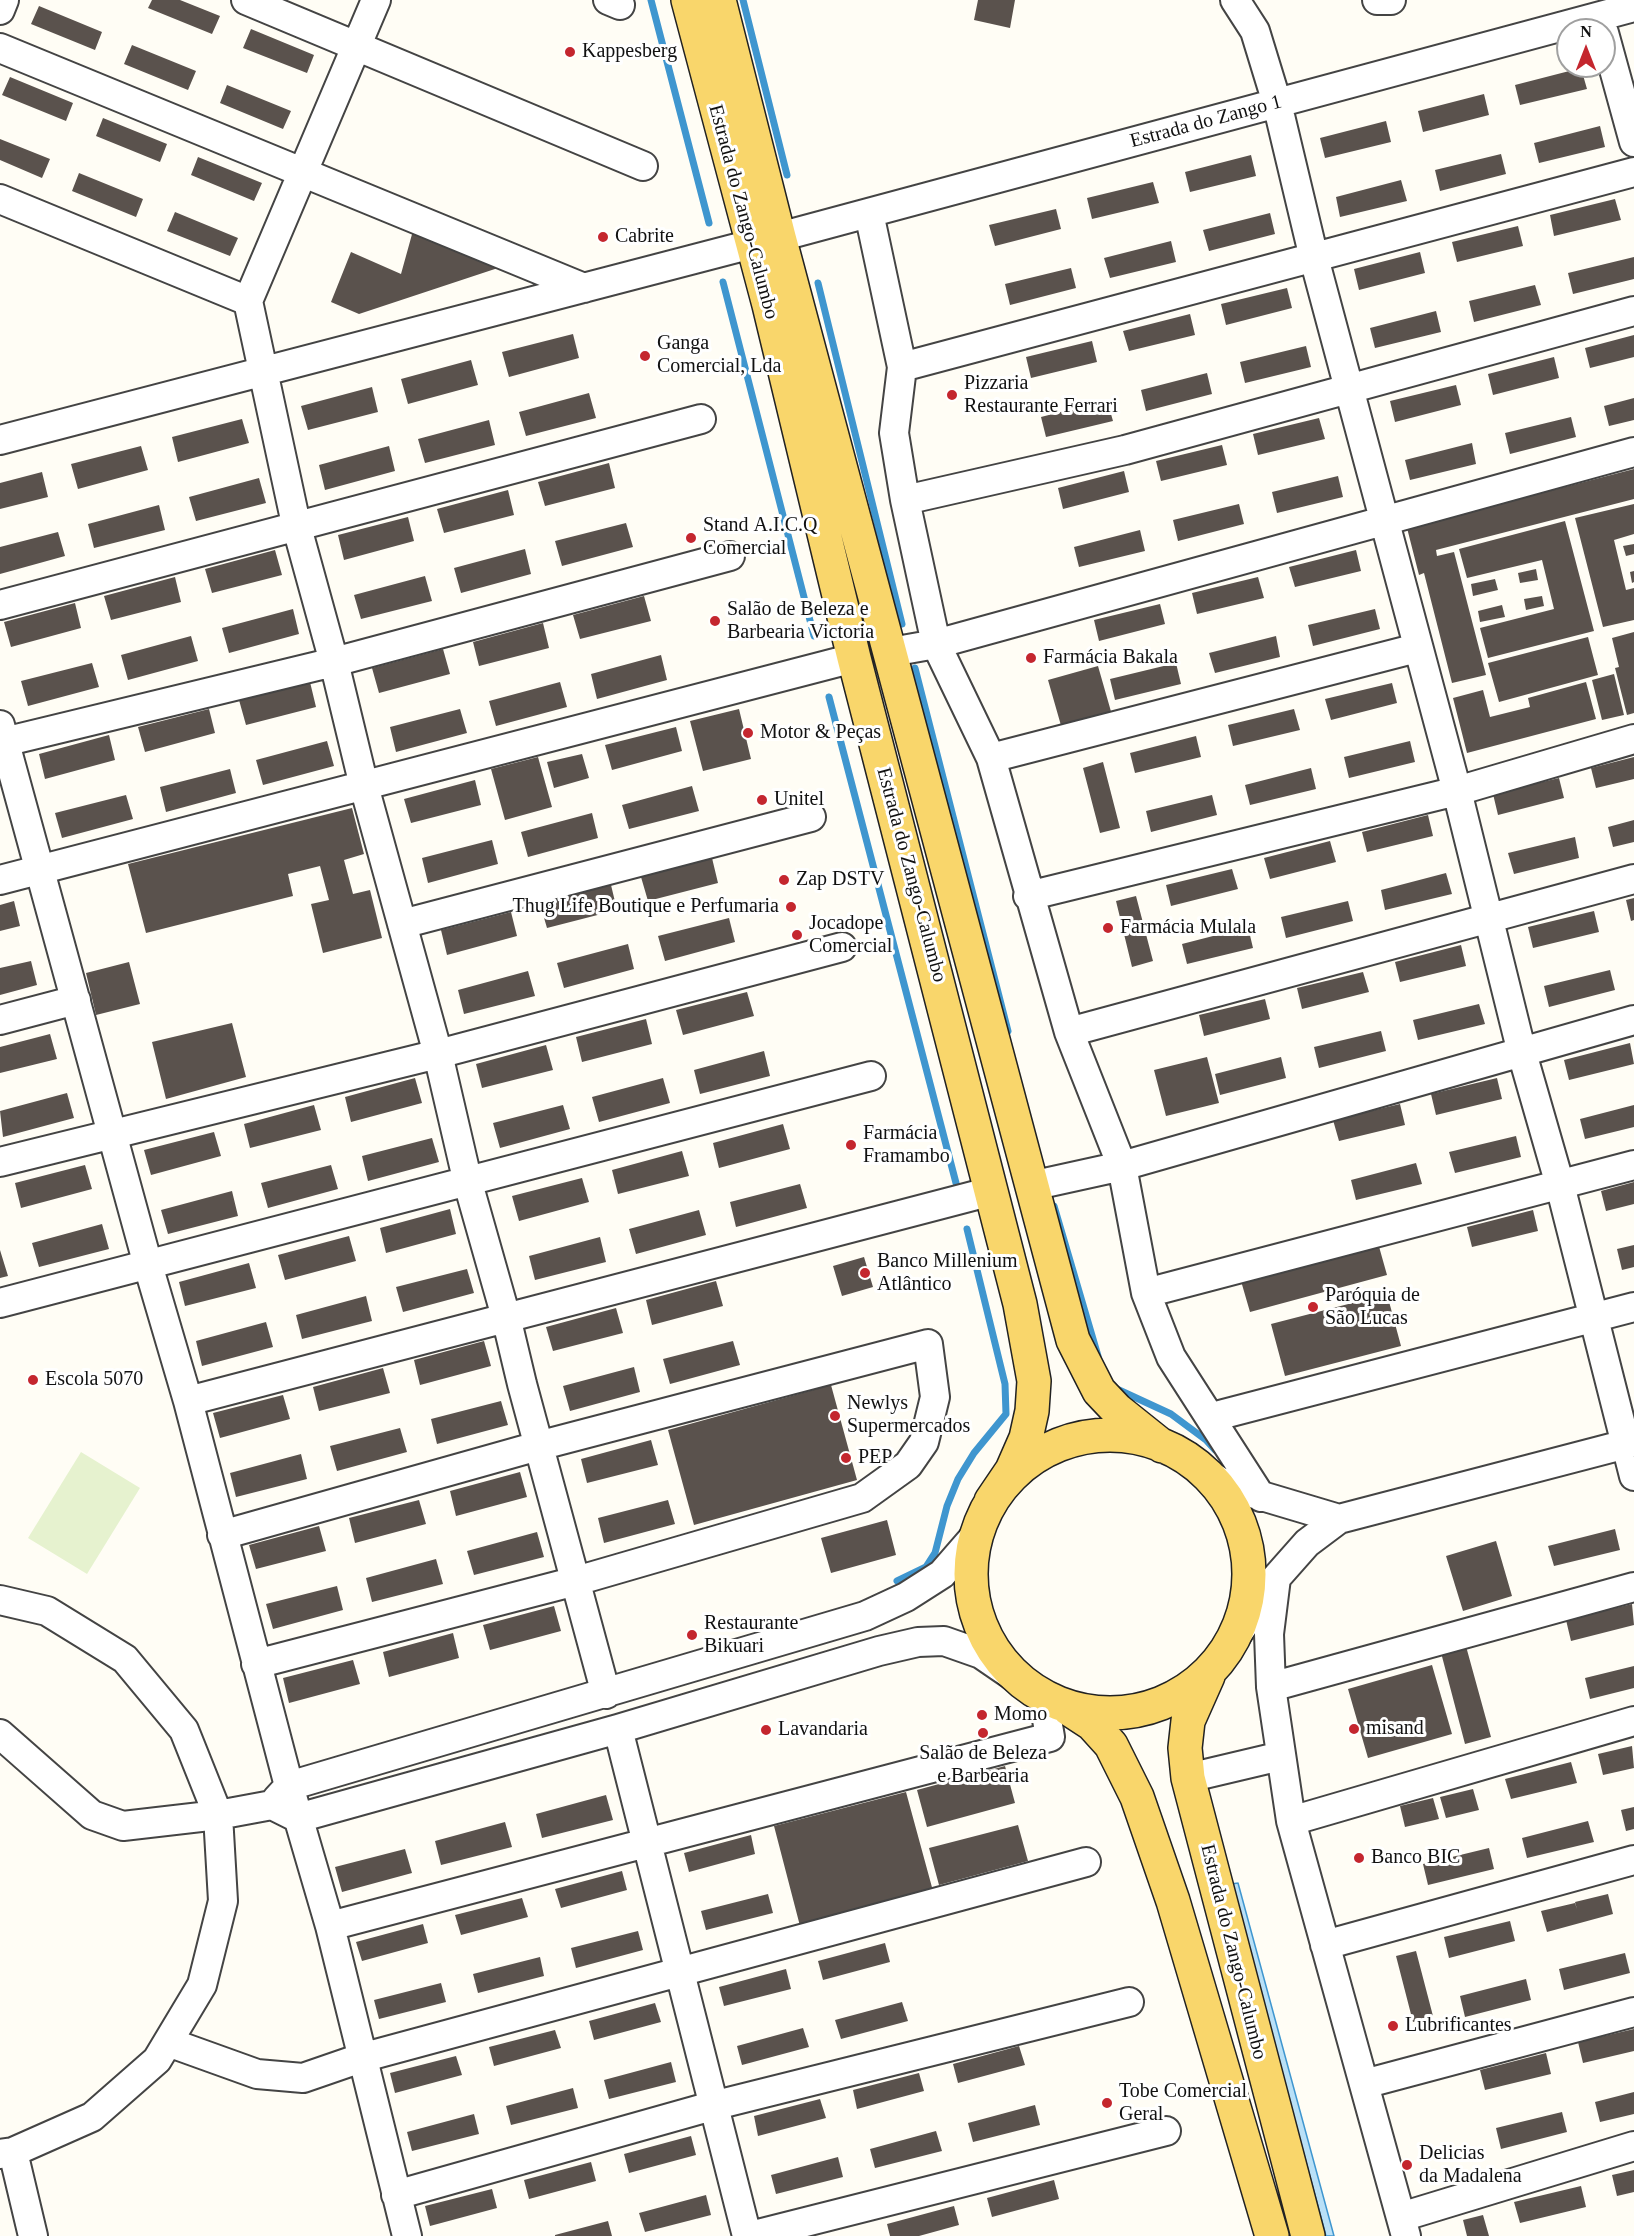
<!DOCTYPE html>
<html>
<head>
<meta charset="utf-8">
<style>
	body { margin:0 }
	#map { position:relative; width:1634px; height:2236px; overflow:hidden; background:#fffdf5; font-family:Georgia,serif }
	canvas { display:block }
	.north { position:absolute; left:1556px; top:18px; width:60px; height:60px; box-sizing:border-box; background:#fff; border:2px solid #a0a0a0; border-radius:50%; rotate:0deg; font-size:16px; font-weight:700; line-height:24px; text-align:center; color:#111 }
	.north::after { content:''; display:block; margin:auto; width:21px; height:27px; background:#c4262e; clip-path:polygon(50% 0,100% 100%,50% 72%,0 100%) }
</style>
</head>
<body>
<div id="map">
<canvas width="1634" height="2236"></canvas>
<div class="north">N</div>
</div>
<script>
const ctx = document.querySelector('canvas').getContext('2d');
ctx.lineJoin = 'round';
function paint(path, color) { ctx.fillStyle = color; ctx.fill(path, 'evenodd'); }
const poly = rows => new Path2D(rows.map(r => 'M' + r).join(''));
function strokePath(path, color, width, dash) { ctx.strokeStyle = color; ctx.lineWidth = width; ctx.lineCap = dash ? 'butt' : 'round'; ctx.setLineDash(dash || []); ctx.stroke(path); }
function write(font, color, halo, rows, align = 'center') {
  ctx.font = font + ' Georgia,serif'; ctx.lineWidth = 6; ctx.setLineDash([]); ctx.textBaseline = 'middle'; ctx.strokeStyle = halo; ctx.fillStyle = color; for (const [text, x, y, turn = 0] of rows) {
    ctx.save(); ctx.translate(x, y); ctx.rotate((+turn || 0) * Math.PI / 180); ctx.textAlign = isNaN(turn) ? turn : align; if (halo) ctx.strokeText(text, 0, 0); ctx.fillText(text, 0, 0); ctx.restore();
  }
}
paint(poly([
	[81,1452,140,1488,87,1574,28,1538]
]), '#e6f2cf');
const water = poly([
	[1238,1883,1334,2236,1326,2236,1231,1884,1238,1883]
]);
paint(water, '#b9e0f7');
strokePath(water, '#3f96cf', 1.5);
strokePath(poly([
	[651,0,709,223],
	[743,0,787,175],
	[723,282,814,636],
	[818,283,902,624],
	[915,668,1008,1031],
	[829,697,956,1183],
	[1054,1206,1098,1356],
	[1119,1390,1171,1414,1206,1440,1215,1450],
	[897,1581,926,1567,935,1553,947,1506,958,1479,974,1453,1006,1414,1005,1384,967,1229]
]), '#3f96cf', 7);
paint(poly([
	[152,0,180,0,220,16,212,34,148,8],
	[978,0,1015,0,1010,28,974,20],
	[39,6,102,32,95,50,31,24],
	[251,29,314,55,307,73,243,48],
	[132,45,196,71,188,90,124,64],
	[1581,68,1587,89,1520,105,1515,85],
	[10,77,73,103,66,121,2,95],
	[227,85,291,111,283,129,220,103],
	[1484,94,1489,115,1423,132,1418,111],
	[103,118,167,144,160,162,96,136],
	[1386,121,1391,142,1325,158,1320,138],
	[1600,126,1605,147,1539,163,1534,143],
	[0,139,50,159,42,178,0,160],
	[1501,154,1506,174,1440,191,1435,170],
	[1251,155,1256,176,1190,192,1185,172],
	[198,157,262,183,254,201,191,175],
	[79,173,143,199,136,217,72,191],
	[1401,180,1407,201,1340,217,1336,197],
	[1153,182,1159,203,1092,219,1087,198],
	[1615,199,1621,220,1554,236,1550,215],
	[1056,209,1061,229,995,246,989,225],
	[175,212,238,238,230,256,167,231],
	[1270,213,1275,234,1209,251,1203,230],
	[1518,226,1523,246,1457,262,1452,242],
	[414,227,510,264,359,314,331,302,351,252,401,274],
	[1171,241,1176,262,1110,278,1104,258],
	[1420,252,1425,273,1359,290,1354,269],
	[1634,257,1634,279,1573,294,1568,273],
	[1071,268,1076,288,1010,305,1005,284],
	[1535,285,1541,305,1474,322,1469,301],
	[1287,288,1292,308,1226,325,1221,304],
	[1436,311,1441,332,1375,348,1370,328],
	[1190,314,1195,335,1129,351,1123,331],
	[573,334,579,358,509,377,502,352],
	[1634,335,1634,357,1590,368,1585,348],
	[1092,341,1097,362,1031,378,1026,357],
	[1306,346,1311,367,1245,383,1240,362],
	[1554,357,1559,378,1493,395,1488,374],
	[471,360,478,385,408,404,401,379],
	[1207,373,1212,394,1146,411,1141,390],
	[1456,385,1461,405,1395,422,1390,401],
	[372,387,378,412,308,430,301,406],
	[589,393,596,418,526,436,519,412],
	[1634,398,1634,420,1609,426,1604,406],
	[1107,400,1113,421,1046,437,1041,417],
	[1571,417,1576,437,1510,454,1505,433],
	[1319,418,1325,439,1258,455,1253,434],
	[242,419,249,443,178,462,172,437],
	[489,420,495,445,425,463,418,439],
	[1472,443,1476,464,1410,480,1405,460],
	[1222,445,1227,465,1161,481,1156,461],
	[141,446,148,470,78,489,71,464],
	[389,446,395,471,325,490,319,465],
	[609,463,615,488,545,506,538,482],
	[1634,469,1634,499,1436,550,1437,556,1454,552,1486,675,1452,683,1424,573,1419,575,1407,528],
	[1124,471,1129,492,1063,509,1058,488],
	[42,472,48,497,0,509,0,483],
	[1338,476,1343,497,1277,513,1272,492],
	[259,478,266,503,196,521,189,497],
	[508,490,514,515,444,533,437,509],
	[1239,504,1244,524,1178,541,1173,520],
	[1634,504,1634,534,1614,540,1626,590,1634,588,1634,620,1603,627,1575,518],
	[159,505,165,530,94,548,88,524],
	[408,517,414,541,344,560,338,535],
	[1565,521,1594,631,1488,658,1480,628,1554,609,1542,560,1467,578,1459,549],
	[626,523,633,547,562,566,555,541],
	[1140,530,1145,551,1079,567,1074,547],
	[58,532,65,556,0,574,0,547],
	[1634,544,1634,554,1626,556,1623,546],
	[525,549,531,574,461,593,454,568],
	[275,550,282,575,212,593,205,569],
	[1356,550,1361,571,1295,587,1289,567],
	[1536,569,1538,580,1520,583,1518,573],
	[1634,571,1634,582,1632,583,1630,572],
	[425,576,432,601,361,619,354,595],
	[175,577,181,602,111,620,104,596],
	[1258,577,1264,598,1197,614,1192,593],
	[1495,579,1498,590,1473,596,1471,584],
	[644,596,651,621,580,639,573,615],
	[1542,596,1544,606,1526,610,1524,599],
	[75,603,81,628,11,647,4,622],
	[1160,604,1165,624,1099,641,1094,620],
	[1502,605,1505,617,1480,622,1478,611],
	[293,609,299,634,229,653,222,628],
	[1375,609,1380,629,1313,646,1308,625],
	[543,623,549,648,479,666,473,642],
	[1634,632,1634,713,1627,715,1615,668,1619,667,1612,638],
	[191,636,198,661,128,680,121,655],
	[1276,636,1280,657,1215,673,1209,653],
	[1588,637,1598,675,1499,702,1488,663],
	[443,649,450,674,379,693,372,668],
	[661,655,667,680,597,699,591,674],
	[92,663,99,687,28,706,21,681],
	[1176,663,1181,684,1115,700,1110,679],
	[1098,666,1112,715,1062,729,1048,680],
	[1614,674,1624,715,1602,720,1592,680],
	[310,682,316,707,246,725,239,700],
	[560,682,567,707,496,726,489,701],
	[1586,682,1596,719,1467,753,1453,698,1483,690,1490,717,1530,707,1528,698],
	[1392,683,1397,703,1331,720,1325,699],
	[209,709,215,733,145,752,138,727],
	[460,709,467,733,396,752,390,727],
	[739,709,751,759,703,771,690,721],
	[1294,709,1300,730,1233,746,1228,725],
	[676,727,682,751,612,770,605,745],
	[109,735,115,760,45,779,39,754],
	[1196,736,1201,757,1135,773,1130,753],
	[327,741,334,766,263,785,256,760],
	[1410,741,1415,762,1349,778,1344,757],
	[582,754,589,778,554,788,547,762],
	[538,757,552,807,505,820,491,769],
	[1634,757,1634,779,1596,788,1591,768],
	[1103,762,1120,828,1100,833,1083,768],
	[1311,768,1316,789,1250,805,1245,785],
	[230,769,236,793,166,812,160,787],
	[1559,778,1564,798,1498,815,1493,794],
	[475,780,481,805,411,823,404,799],
	[692,786,699,811,629,829,622,805],
	[126,795,133,819,62,838,55,813],
	[1212,795,1217,815,1151,832,1146,811],
	[352,808,364,854,344,860,353,894,370,890,382,938,323,953,311,904,329,900,320,866,288,874,293,896,146,933,128,864],
	[592,813,598,838,528,857,521,832],
	[1428,815,1433,836,1367,852,1362,832],
	[1634,820,1634,842,1613,847,1608,827],
	[1575,837,1579,858,1514,874,1508,853],
	[492,840,498,864,428,883,422,858],
	[1330,841,1336,862,1270,879,1264,858],
	[712,858,718,883,648,901,641,877],
	[1232,869,1238,889,1171,906,1166,885],
	[1446,873,1452,894,1385,910,1381,890],
	[611,885,617,910,547,928,540,904],
	[1136,896,1153,961,1132,967,1116,901],
	[1634,898,1634,920,1631,921,1626,900],
	[14,901,20,926,0,931,0,905],
	[1348,901,1353,921,1286,938,1281,917],
	[1594,911,1599,932,1533,948,1528,927],
	[511,912,517,936,447,955,441,930],
	[729,918,735,942,665,961,658,936],
	[1248,927,1253,948,1187,964,1182,944],
	[628,944,634,969,564,988,557,963],
	[1461,945,1466,966,1400,982,1395,962],
	[31,961,37,985,0,995,0,968],
	[129,962,140,1004,96,1015,86,973],
	[1610,970,1615,990,1549,1007,1544,986],
	[528,971,535,996,464,1014,458,990],
	[1363,972,1369,992,1302,1009,1297,988],
	[747,992,754,1016,683,1035,676,1010],
	[1265,999,1270,1019,1204,1036,1199,1015],
	[1479,1004,1485,1024,1418,1040,1413,1020],
	[646,1019,652,1044,582,1062,576,1037],
	[232,1023,246,1077,166,1099,152,1042],
	[1381,1031,1386,1051,1319,1068,1314,1047],
	[50,1034,57,1059,0,1073,0,1047],
	[1630,1043,1634,1064,1569,1080,1564,1060],
	[546,1045,553,1070,482,1088,476,1064],
	[764,1051,770,1076,700,1094,694,1070],
	[1207,1057,1219,1103,1166,1116,1154,1070],
	[1281,1057,1286,1078,1220,1095,1215,1074],
	[415,1078,422,1103,351,1122,345,1097],
	[663,1078,670,1103,599,1122,592,1097],
	[1497,1078,1502,1099,1436,1115,1431,1094],
	[67,1093,74,1118,3,1137,0,1111],
	[1400,1104,1405,1125,1339,1141,1333,1120],
	[314,1105,321,1130,250,1148,244,1124],
	[563,1105,570,1129,500,1148,493,1123],
	[1634,1105,1634,1127,1585,1139,1580,1119],
	[783,1124,790,1149,719,1168,713,1143],
	[214,1132,221,1156,151,1175,144,1150],
	[1516,1136,1521,1157,1455,1173,1449,1152],
	[432,1138,439,1162,368,1181,362,1156],
	[682,1151,689,1176,618,1194,612,1170],
	[1416,1163,1422,1184,1356,1200,1351,1180],
	[85,1165,92,1189,21,1208,15,1183],
	[331,1165,338,1189,268,1208,261,1183],
	[582,1178,589,1202,519,1221,512,1196],
	[1634,1182,1634,1204,1606,1211,1601,1191],
	[800,1184,807,1208,736,1227,730,1202],
	[232,1191,238,1216,168,1234,161,1210],
	[450,1209,456,1234,386,1253,380,1228],
	[699,1210,706,1235,636,1254,629,1229],
	[1533,1210,1538,1231,1472,1247,1467,1227],
	[102,1224,109,1249,39,1267,32,1243],
	[349,1236,356,1261,285,1280,278,1255],
	[600,1237,606,1262,535,1280,529,1256],
	[1378,1243,1387,1275,1250,1312,1241,1281],
	[1634,1245,1634,1267,1622,1270,1617,1249],
	[0,1250,8,1276,0,1278],
	[864,1257,873,1287,842,1296,833,1266],
	[249,1263,256,1288,185,1306,179,1282],
	[467,1269,474,1293,403,1312,396,1287],
	[716,1281,723,1306,652,1325,646,1300],
	[1387,1294,1401,1346,1285,1376,1271,1324],
	[366,1296,372,1321,302,1339,296,1315],
	[616,1308,623,1333,553,1351,546,1327],
	[266,1322,273,1347,202,1366,196,1341],
	[484,1341,491,1366,420,1385,414,1360],
	[733,1341,740,1365,670,1384,663,1359],
	[634,1367,640,1392,570,1411,563,1386],
	[383,1368,390,1393,319,1411,313,1387],
	[831,1385,857,1480,694,1525,668,1430],
	[283,1395,290,1419,220,1438,213,1413],
	[501,1401,508,1425,437,1444,431,1419],
	[400,1428,407,1452,337,1471,330,1446],
	[651,1440,658,1465,587,1483,581,1459],
	[301,1454,307,1479,236,1497,230,1473],
	[520,1472,527,1497,456,1516,450,1491],
	[419,1500,426,1524,355,1543,349,1518],
	[668,1500,675,1524,604,1543,598,1518],
	[887,1520,896,1555,831,1573,821,1538],
	[319,1526,326,1551,256,1569,249,1545],
	[1615,1529,1620,1550,1554,1566,1548,1546],
	[537,1532,544,1557,474,1575,467,1551],
	[1496,1541,1512,1596,1463,1611,1446,1556],
	[436,1559,443,1584,372,1602,366,1578],
	[337,1586,343,1610,273,1629,266,1604],
	[1632,1604,1634,1625,1571,1641,1566,1620],
	[554,1606,561,1631,490,1650,483,1625],
	[453,1633,459,1658,389,1677,383,1652],
	[1464,1639,1491,1737,1465,1744,1439,1645],
	[353,1660,360,1684,289,1703,283,1678],
	[1432,1665,1452,1734,1368,1758,1348,1689],
	[1634,1666,1634,1688,1590,1699,1585,1678],
	[1632,1746,1634,1768,1603,1775,1598,1754],
	[1571,1762,1577,1783,1511,1799,1505,1779],
	[1005,1766,1015,1803,927,1827,917,1790],
	[1473,1789,1479,1810,1446,1818,1440,1797],
	[906,1792,933,1891,800,1926,774,1826],
	[606,1795,613,1820,542,1838,536,1814],
	[1433,1798,1439,1819,1405,1827,1400,1806],
	[1634,1807,1634,1829,1626,1831,1621,1810],
	[1588,1821,1594,1842,1527,1858,1522,1838],
	[505,1822,512,1847,441,1865,435,1841],
	[1018,1825,1028,1861,939,1885,929,1848],
	[751,1835,755,1854,689,1872,684,1853],
	[1489,1848,1494,1869,1428,1885,1423,1864],
	[405,1849,412,1873,342,1892,335,1867],
	[622,1871,627,1890,561,1908,555,1889],
	[768,1894,773,1913,706,1930,701,1911],
	[1608,1894,1613,1914,1547,1932,1541,1911,1575,1903,1577,1909,1575,1902],
	[522,1898,528,1917,461,1935,455,1915],
	[1510,1921,1515,1941,1449,1958,1444,1937],
	[423,1924,428,1943,362,1961,356,1942],
	[638,1931,643,1950,576,1968,571,1948],
	[885,1943,890,1962,823,1980,818,1961],
	[1416,1951,1433,2016,1413,2022,1396,1956],
	[1625,1953,1630,1973,1564,1990,1559,1969],
	[540,1957,544,1976,478,1993,473,1974],
	[786,1969,791,1989,724,2006,719,1987],
	[1526,1979,1531,2000,1465,2017,1460,1996],
	[441,1983,446,2002,379,2019,374,2000],
	[902,2002,908,2021,841,2039,835,2020],
	[655,2003,661,2022,594,2040,589,2021],
	[803,2028,809,2047,742,2065,737,2046],
	[1634,2029,1634,2051,1583,2063,1578,2042],
	[555,2030,561,2048,494,2066,489,2047],
	[1019,2046,1025,2065,958,2083,953,2064],
	[1546,2053,1551,2074,1485,2090,1480,2070],
	[456,2056,462,2075,395,2093,390,2073],
	[671,2062,676,2082,609,2099,604,2080],
	[919,2073,924,2091,857,2109,853,2090],
	[573,2088,578,2108,511,2125,506,2106],
	[1634,2092,1634,2114,1600,2122,1595,2102],
	[820,2099,826,2118,758,2136,754,2116],
	[1035,2105,1040,2125,973,2142,968,2123],
	[1562,2112,1567,2132,1501,2149,1496,2128],
	[474,2114,479,2134,412,2151,407,2132],
	[936,2131,942,2151,875,2168,870,2149],
	[691,2136,696,2155,629,2173,624,2154],
	[838,2157,843,2177,776,2194,771,2175],
	[591,2162,596,2181,529,2199,524,2180],
	[1634,2170,1634,2192,1617,2196,1612,2175],
	[1054,2180,1059,2199,992,2217,987,2198],
	[1581,2186,1586,2207,1520,2223,1514,2202],
	[492,2189,497,2208,430,2226,425,2206],
	[706,2195,711,2215,645,2232,639,2213],
	[954,2206,959,2225,919,2236,890,2236,887,2224],
	[1483,2215,1489,2236,1467,2236,1463,2220],
	[608,2221,612,2236,555,2236,555,2235]
]), '#5a524d');
const minor = poly([
	[246,0,643,166],
	[608,0,620,5],
	[1235,0,1255,31,1277,103,1314,258,1457,791,1522,1053,1560,1185,1634,1476],
	[1377,0,1391,0],
	[0,10,4,0],
	[1604,33,1634,142],
	[0,48,584,288],
	[0,199,248,301,296,524,334,662,364,786,438,1054,468,1183,506,1317,522,1384,606,1694],
	[869,213,902,367,894,433,905,500,936,644,991,758,1069,1032,1122,1166,1146,1293,1171,1357,1261,1497],
	[779,237,1634,7],
	[248,301,376,0],
	[902,367,1634,172],
	[0,440,752,244],
	[905,500,1125,450,1634,311],
	[0,605,701,419],
	[891,652,936,644,1634,452],
	[0,725,148,1265,188,1401,289,1786,330,1926,407,2236],
	[0,743,334,662,730,556],
	[991,758,1417,648],
	[0,880,854,658],
	[1028,896,1457,791,1634,739],
	[402,924,811,817],
	[0,1020,76,1000],
	[1069,1032,1634,879],
	[0,1162,438,1054,842,947],
	[1031,1186,1122,1166,1634,1020],
	[1146,1293,1634,1165],
	[0,1303,871,1076],
	[188,1401,992,1191],
	[1212,1417,1634,1307],
	[1202,1470,1225,1485,1339,1519],
	[222,1535,538,1446,928,1344,935,1397,924,1442,908,1465,862,1498,576,1581,256,1664],
	[1276,1578,1269,1634,1271,1687,1291,1821,1406,2236],
	[0,1600,47,1611,125,1659,184,1730,218,1815,223,1901,202,1985,157,2060,92,2117,13,2152,0,2154],
	[1234,1639,1276,1578,1307,1543,1339,1519,1634,1442],
	[1271,1687,1634,1587],
	[618,1729,747,2236],
	[0,1734,92,1815,123,1826,218,1815,272,1805,298,1818,618,1729,879,1651,918,1642,944,1641,981,1654,1016,1678],
	[1188,1778,1281,1756],
	[277,1799,289,1786,865,1616,906,1597,942,1574,975,1536],
	[1291,1821,1634,1721],
	[330,1926,1050,1737,1043,1696],
	[1325,1945,1634,1860],
	[168,2042,257,2074,303,2078,361,2058,1086,1862],
	[1364,2084,1634,2012],
	[13,2152,33,2236],
	[396,2195,712,2106,1129,2002],
	[1401,2217,1634,2146],
	[750,2236,1166,2131]
]);
const major = poly([
	[688,0,769,305,854,658,1020,1304,1034,1381,1032,1411,1026,1438,1012,1470,991,1501],
	[719,0,779,237,1073,1340,1099,1391,1117,1410,1162,1446],
	'971 1574a139 139 0 1 1 278 0a139 139 0 1 1-278 0Z',
	[1208,1676,1188,1721,1185,1748,1188,1778,1308,2236],
	[1069,1709,1092,1724,1111,1745,1137,1797,1173,1901,1272,2236]
]);
strokePath(minor, '#444', 32);
strokePath(major, '#222', 36);
strokePath(minor, '#fff', 28);
strokePath(major, '#f9d66b', 33);
for (const [x, y, r, color] of [
	[570,52,6,"#c4262e"],
	[603,237,6,"#c4262e"],
	[645,356,6,"#c4262e"],
	[952,395,6,"#c4262e"],
	[691,538,6,"#c4262e"],
	[715,621,6,"#c4262e"],
	[1031,658,6,"#c4262e"],
	[748,733,6,"#c4262e"],
	[762,800,6,"#c4262e"],
	[784,880,6,"#c4262e"],
	[791,907,6,"#c4262e"],
	[1108,928,6,"#c4262e"],
	[797,935,6,"#c4262e"],
	[851,1145,6,"#c4262e"],
	[865,1273,6,"#c4262e"],
	[1313,1307,6,"#c4262e"],
	[33,1380,6,"#c4262e"],
	[835,1416,6,"#c4262e"],
	[846,1458,6,"#c4262e"],
	[692,1635,6,"#c4262e"],
	[982,1715,6,"#c4262e"],
	[1354,1729,6,"#c4262e"],
	[766,1730,6,"#c4262e"],
	[983,1733,6,"#c4262e"],
	[1359,1858,6,"#c4262e"],
	[1393,2026,6,"#c4262e"],
	[1107,2103,6,"#c4262e"],
	[1407,2165,6,"#c4262e"]
]) { const dot = new Path2D(); dot.arc(x, y, r, 0, 2 * Math.PI); ctx.fillStyle = color; ctx.fill(dot); strokePath(dot, '#fff', 2); }
write('20px', '#111', '#fff', [
	["Kappesberg",582,52],
	["Cabrite",615,237],
	["Ganga",657,344],
	["Comercial, Lda",657,367],
	["Pizzaria",964,384],
	["Restaurante Ferrari",964,407],
	["Stand A.I.C.Q",703,526],
	["Comercial",703,549],
	["Salão de Beleza e",727,610],
	["Barbearia Victoria",727,633],
	["Farmácia Bakala",1043,658],
	["Motor & Peças",760,733],
	["Unitel",774,800],
	["Zap DSTV",796,880],
	["Thug Life Boutique e Perfumaria",779,907,"right"],
	["Jocadope",809,924],
	["Comercial",809,947],
	["Farmácia Mulala",1120,928],
	["Farmácia",863,1134],
	["Framambo",863,1157],
	["Banco Millenium",877,1262],
	["Atlântico",877,1285],
	["Paróquia de",1325,1296],
	["São Lucas",1325,1319],
	["Escola 5070",45,1380],
	["Newlys",847,1404],
	["Supermercados",847,1427],
	["PEP",858,1458],
	["Restaurante",704,1624],
	["Bikuari",704,1647],
	["Momo",994,1715],
	["misand",1366,1729],
	["Lavandaria",778,1730],
	["Salão de Beleza",983,1754,"center"],
	["e Barbearia",983,1777,"center"],
	["Banco BIC",1371,1858],
	["Lubrificantes",1405,2026],
	["Tobe Comercial",1119,2092],
	["Geral",1119,2115],
	["Delicias",1419,2154],
	["da Madalena",1419,2177]
], 'left');
write('20px', '#111', '#fff', [
	["Estrada do Zango 1",1206,122,-15],
	["Estrada do Zango-Calumbo",743,212,75],
	["Estrada do Zango-Calumbo",911,875,75],
	["Estrada do Zango-Calumbo",1233,1952,76]
]);
</script>
</body>
</html>
